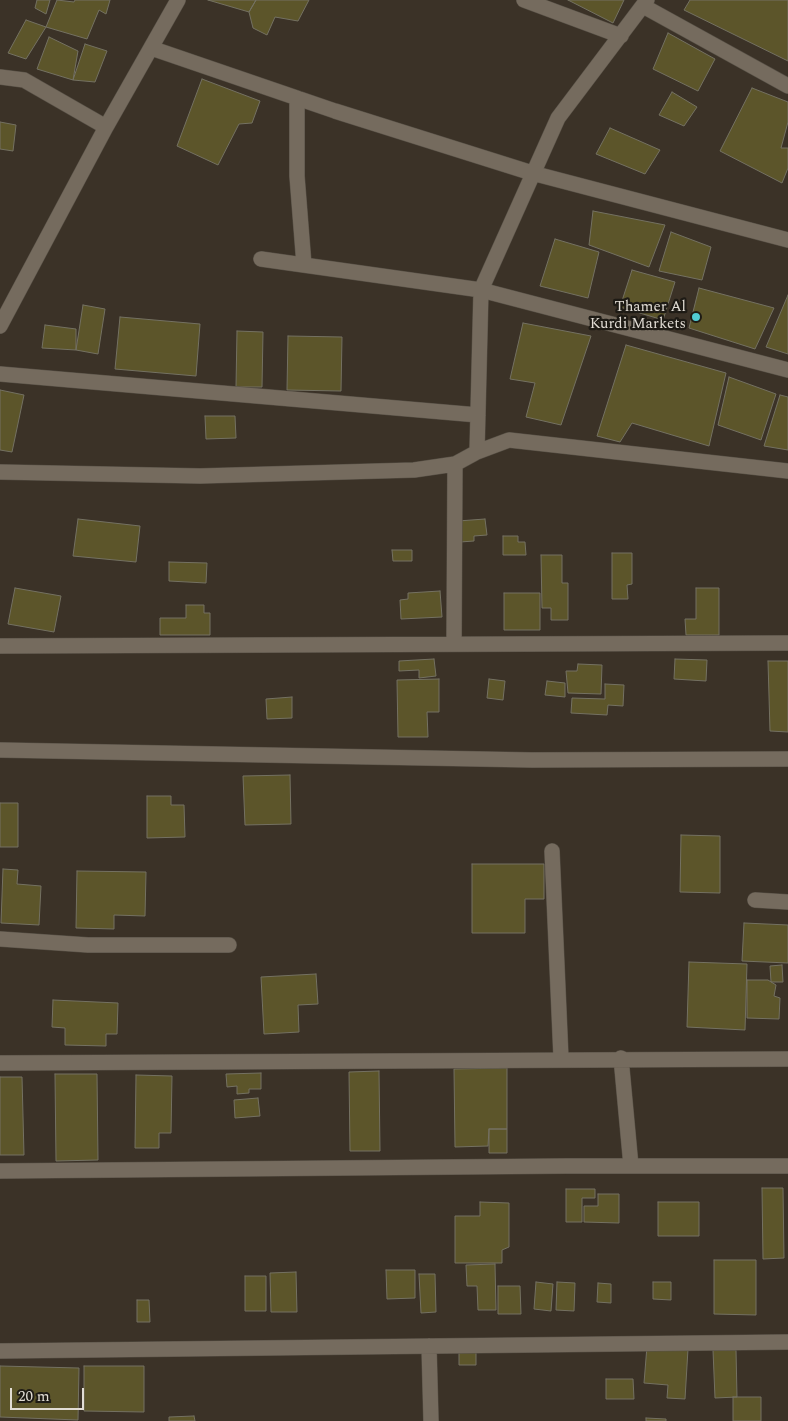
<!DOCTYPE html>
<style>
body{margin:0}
#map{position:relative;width:788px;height:1421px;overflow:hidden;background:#3b3227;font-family:Spectral,serif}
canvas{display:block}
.scale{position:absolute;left:10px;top:1388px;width:74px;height:22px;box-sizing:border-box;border:2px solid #e1dcd4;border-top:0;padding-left:6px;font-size:15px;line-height:18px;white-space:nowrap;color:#e1dcd4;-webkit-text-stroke:4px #1e1b15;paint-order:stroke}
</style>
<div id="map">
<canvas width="788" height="1421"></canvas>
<div class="scale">20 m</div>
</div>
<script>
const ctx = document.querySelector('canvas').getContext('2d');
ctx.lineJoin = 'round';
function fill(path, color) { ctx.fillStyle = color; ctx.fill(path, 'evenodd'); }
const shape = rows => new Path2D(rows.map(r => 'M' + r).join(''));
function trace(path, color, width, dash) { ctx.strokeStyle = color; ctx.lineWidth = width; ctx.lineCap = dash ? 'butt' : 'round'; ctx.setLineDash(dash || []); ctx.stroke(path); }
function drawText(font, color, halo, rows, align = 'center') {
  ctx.font = font + ' Spectral,serif'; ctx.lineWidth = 4.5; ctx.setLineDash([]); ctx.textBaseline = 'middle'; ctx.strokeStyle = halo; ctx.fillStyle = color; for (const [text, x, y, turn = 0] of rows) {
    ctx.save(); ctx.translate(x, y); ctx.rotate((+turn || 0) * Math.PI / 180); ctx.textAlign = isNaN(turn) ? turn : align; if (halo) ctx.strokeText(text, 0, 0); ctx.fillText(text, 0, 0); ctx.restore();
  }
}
const building = shape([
 [37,0,50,0,46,14,35,8,37,0],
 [57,0,74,2,75,0,110,0,106,14,99,10,87,39,46,27,57,0],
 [208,0,256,0,249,12,208,0],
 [256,0,309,0,298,21,275,17,267,35,253,28,249,12,256,0],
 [568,0,624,0,613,23,568,0],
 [690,0,788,0,788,61,684,10,690,0],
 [26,20,46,27,26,59,8,53,26,20],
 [668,33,715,59,698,91,653,69,668,33],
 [49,37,78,51,73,80,37,69,49,37],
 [85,44,107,51,95,82,73,80,85,44],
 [202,79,260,101,252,123,239,124,218,165,177,146,202,79],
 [752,88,788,102,788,122,781,148,788,148,788,168,782,183,720,151,752,88],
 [672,92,697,107,684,126,659,115,672,92],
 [0,122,16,125,13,151,0,149,0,122],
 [610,128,660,150,645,174,596,154,610,128],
 [593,211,665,225,649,267,589,245,593,211],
 [671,232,711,247,702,280,659,271,671,232],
 [555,239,599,252,588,298,540,286,555,239],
 [632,270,675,282,663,320,620,307,632,270],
 [699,288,774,308,755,349,689,328,699,288],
 [788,295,788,354,766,347,788,295],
 [83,305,105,309,98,354,76,350,83,305],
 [120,317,200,324,196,376,115,369,120,317],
 [523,323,591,336,561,425,526,417,535,383,510,379,523,323],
 [45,325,76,329,76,350,42,348,45,325],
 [237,331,263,332,262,387,236,387,237,331],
 [288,336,342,337,341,391,287,390,288,336],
 [626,345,726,373,709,446,632,423,620,442,597,436,626,345],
 [729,377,776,394,761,440,718,425,729,377],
 [0,390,24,395,12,452,0,450,0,390],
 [780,395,788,397,788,450,764,446,780,395],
 [205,416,235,416,236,438,206,439,205,416],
 [78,519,140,526,136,562,73,556,78,519],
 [485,519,487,535,474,536,474,541,460,542,458,521,485,519],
 [503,536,518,536,518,542,525,542,526,555,503,555,503,536],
 [392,550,412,550,412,561,393,561,392,550],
 [612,553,632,553,632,584,627,585,628,599,612,599,612,553],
 [541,555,562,555,562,583,568,583,568,620,551,620,551,608,542,608,541,555],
 [169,562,207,563,206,583,169,581,169,562],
 [15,588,61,596,54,632,8,624,15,588],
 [696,588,719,588,719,635,686,635,685,619,696,619,696,588],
 [440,591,442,617,401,619,400,600,408,599,408,593,440,591],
 [504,593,540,593,540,630,504,630,504,593],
 [186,605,204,605,204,613,210,613,210,635,160,635,160,618,186,618,186,605],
 [434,659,436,676,419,678,419,670,399,671,399,661,434,659],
 [675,659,707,660,706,681,674,679,675,659],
 [768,661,788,661,788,732,770,731,768,661],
 [578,664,602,665,601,694,568,693,566,671,577,671,578,664],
 [439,679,439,712,427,712,428,737,398,737,397,680,439,679],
 [489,679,505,681,503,700,487,698,489,679],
 [547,681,565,683,565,697,545,695,547,681],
 [605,684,624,685,623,706,608,705,607,715,571,713,572,698,605,699,605,684],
 [292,697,292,718,267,719,266,699,292,697],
 [290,775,291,824,245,825,243,776,290,775],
 [147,796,171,796,171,805,184,805,185,837,147,838,147,796],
 [0,803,18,803,18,847,0,847,0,803],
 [681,835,720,836,720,893,680,892,681,835],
 [472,864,544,864,544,899,525,899,525,933,472,933,472,864],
 [3,869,18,870,17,884,41,886,39,925,1,923,3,869],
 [77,871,146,872,145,916,114,915,114,929,76,928,77,871],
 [744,923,788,925,788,963,742,961,744,923],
 [689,962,747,964,745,1030,687,1027,689,962],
 [782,965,783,982,771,982,770,966,782,965],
 [316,974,318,1004,298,1005,299,1032,264,1034,261,977,316,974],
 [747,980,768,980,776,985,774,996,780,998,779,1019,747,1018,747,980],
 [53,1000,118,1003,117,1034,106,1034,106,1046,65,1045,65,1028,52,1027,53,1000],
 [507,1068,507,1129,489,1129,488,1146,455,1147,454,1069,507,1068],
 [379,1071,380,1151,350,1151,349,1072,379,1071],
 [261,1073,261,1089,249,1089,249,1093,237,1094,237,1086,227,1087,226,1074,261,1073],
 [55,1074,97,1074,98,1160,56,1161,55,1074],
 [136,1075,172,1076,171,1133,159,1133,159,1148,135,1148,136,1075],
 [0,1077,22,1077,24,1155,0,1155,0,1077],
 [258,1098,260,1116,235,1118,234,1100,258,1098],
 [489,1129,507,1129,507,1153,489,1153,489,1129],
 [762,1188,783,1188,784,1258,763,1259,762,1188],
 [566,1189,595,1189,595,1198,582,1198,582,1222,566,1222,566,1189],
 [598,1194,619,1194,619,1223,584,1222,584,1206,598,1206,598,1194],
 [480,1202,509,1203,509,1247,502,1250,502,1263,455,1263,455,1216,480,1216,480,1202],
 [658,1202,699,1202,699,1236,658,1236,658,1202],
 [714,1260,756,1260,756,1315,714,1314,714,1260],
 [495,1264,496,1310,478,1310,477,1286,467,1286,466,1265,495,1264],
 [386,1270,415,1270,415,1298,387,1299,386,1270],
 [296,1272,297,1312,271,1312,270,1273,296,1272],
 [419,1274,435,1274,436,1312,421,1313,419,1274],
 [245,1276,266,1276,266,1311,245,1311,245,1276],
 [536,1282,553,1284,551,1311,534,1309,536,1282],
 [557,1282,575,1283,574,1311,556,1310,557,1282],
 [653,1282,671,1282,671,1300,653,1299,653,1282],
 [598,1283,611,1284,611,1303,597,1302,598,1283],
 [498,1286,520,1286,521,1314,498,1314,498,1286],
 [137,1300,149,1300,150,1322,137,1322,137,1300],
 [647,1346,688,1349,685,1399,667,1398,668,1385,644,1383,647,1346],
 [459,1348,476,1349,476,1365,459,1365,459,1348],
 [713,1350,736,1350,737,1397,715,1398,713,1350],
 [0,1366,79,1368,78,1420,0,1417,0,1366],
 [84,1366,144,1366,144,1412,84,1411,84,1366],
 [606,1379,633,1379,634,1399,606,1399,606,1379],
 [733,1397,761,1397,761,1421,733,1421,733,1397],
 [194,1416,195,1421,169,1421,169,1417,194,1416],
 [646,1418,666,1419,666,1421,646,1421,646,1418]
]);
const street = shape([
 [524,0,621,36],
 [643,6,788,86],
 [151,48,335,111,532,173,788,240],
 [0,77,24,80,106,127],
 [297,98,297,176,304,265],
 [261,259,481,290,788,370],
 [0,326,106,127,178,0],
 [0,374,478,415],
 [477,452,481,290,558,118,647,0],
 [0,472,200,476,414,470,455,464,477,452,509,440,788,471],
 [454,644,455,464],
 [0,646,788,643],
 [0,750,532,760,788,759],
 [552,851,561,1058],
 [755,900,788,902],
 [0,939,88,945,229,945],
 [621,1058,631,1166],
 [0,1063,788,1059],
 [0,1171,566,1166,788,1166],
 [429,1346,431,1421],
 [0,1351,788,1342]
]);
const markers = [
 [696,317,5,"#51ccd3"]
];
const poiNames = [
 ["Thamer Al",686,308],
 ["Kurdi Markets",686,325]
];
fill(building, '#5c552a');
trace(building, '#747162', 1);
trace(street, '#575046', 16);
trace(street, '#756b5e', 15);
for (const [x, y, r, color] of markers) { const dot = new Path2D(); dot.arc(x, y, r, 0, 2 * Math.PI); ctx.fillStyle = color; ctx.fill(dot); trace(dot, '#1e1b15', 2); }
drawText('15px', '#e1dcd4', '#1e1b15', poiNames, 'right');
</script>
